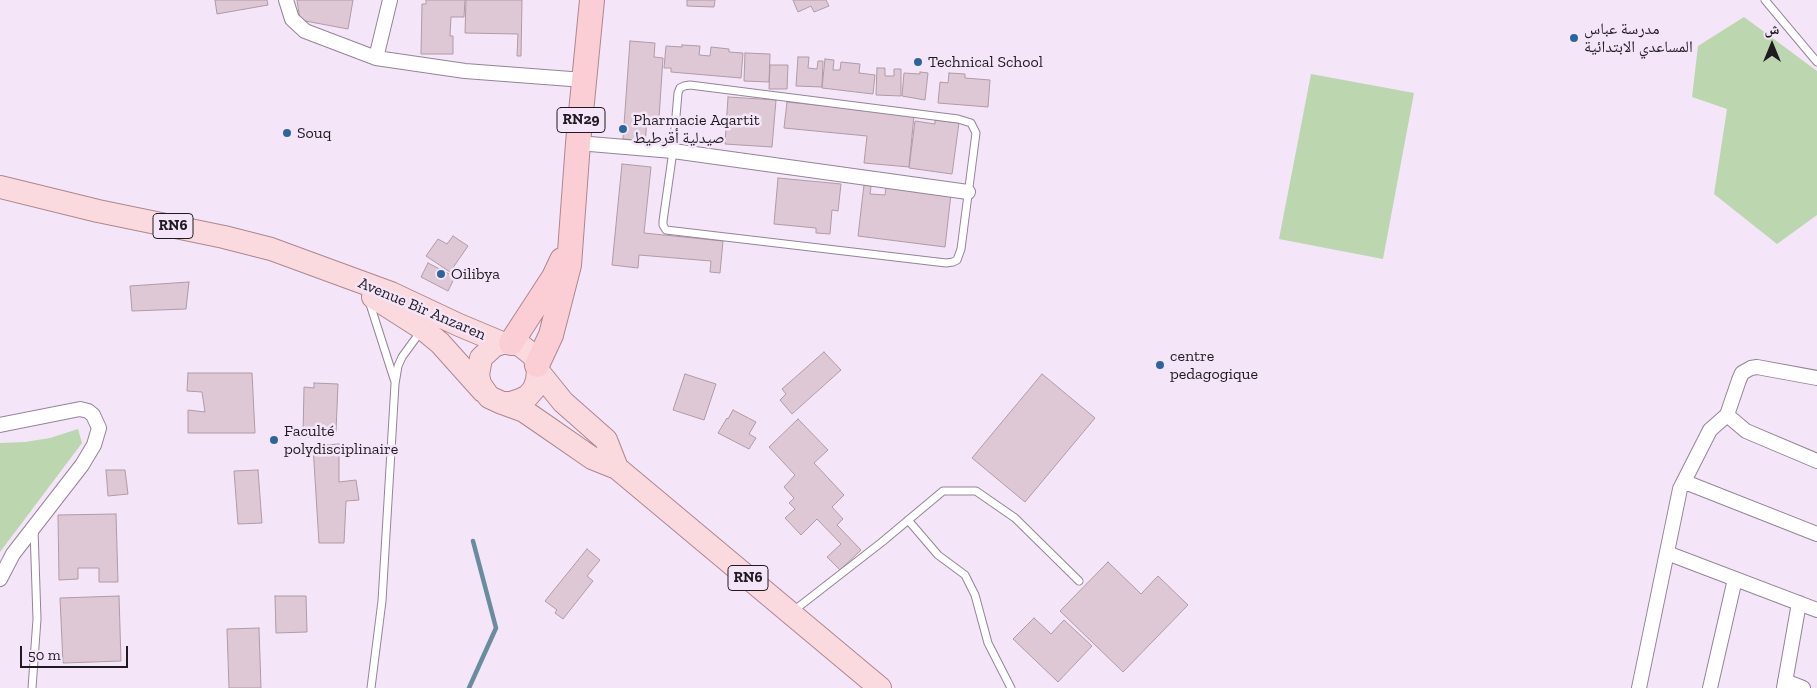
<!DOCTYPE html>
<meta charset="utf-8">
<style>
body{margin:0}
#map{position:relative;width:1817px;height:688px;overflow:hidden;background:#f4e5f8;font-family:"Zilla Slab","Noto Naskh Arabic",serif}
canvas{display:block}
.north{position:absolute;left:1747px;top:20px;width:50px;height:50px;-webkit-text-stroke:4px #f4e5f8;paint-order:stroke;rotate:0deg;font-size:14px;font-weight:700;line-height:20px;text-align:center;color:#201a21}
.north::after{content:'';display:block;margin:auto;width:18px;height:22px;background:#201a21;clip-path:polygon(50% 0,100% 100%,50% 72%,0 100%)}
.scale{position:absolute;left:20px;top:646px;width:108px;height:22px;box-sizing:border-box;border:2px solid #201a21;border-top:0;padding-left:6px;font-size:15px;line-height:18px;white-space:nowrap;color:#201a21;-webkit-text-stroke:4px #f4e5f8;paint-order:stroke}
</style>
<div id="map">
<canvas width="1817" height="688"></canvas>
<div class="north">ش</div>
<div class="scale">50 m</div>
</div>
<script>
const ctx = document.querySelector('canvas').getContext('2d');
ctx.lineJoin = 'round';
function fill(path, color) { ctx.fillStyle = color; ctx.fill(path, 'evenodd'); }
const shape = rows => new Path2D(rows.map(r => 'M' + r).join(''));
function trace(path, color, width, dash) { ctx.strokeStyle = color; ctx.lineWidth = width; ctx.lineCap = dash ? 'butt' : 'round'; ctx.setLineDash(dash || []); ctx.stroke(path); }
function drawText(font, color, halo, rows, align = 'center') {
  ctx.font = font + ' "Zilla Slab","Noto Naskh Arabic",serif'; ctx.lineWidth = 5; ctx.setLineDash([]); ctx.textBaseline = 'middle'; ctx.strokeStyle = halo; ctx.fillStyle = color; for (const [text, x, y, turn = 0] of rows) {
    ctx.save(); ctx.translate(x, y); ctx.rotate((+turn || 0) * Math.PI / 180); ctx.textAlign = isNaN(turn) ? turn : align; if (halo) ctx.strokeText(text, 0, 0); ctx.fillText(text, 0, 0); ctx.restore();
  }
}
const green = shape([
 [1744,17,1817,71,1817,215,1777,244,1714,194,1727,109,1692,97,1698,46],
 [1311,74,1414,93,1383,259,1279,239],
 [78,429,82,443,0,552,0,443,25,442,50,438]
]);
const stream = shape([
 [469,688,496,628,473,541]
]);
const building = shape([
 [215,0,267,0,268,5,217,14,215,0],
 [297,0,353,0,348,29,300,20,297,0],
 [426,0,465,0,464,17,451,17,450,36,453,36,453,54,421,54,422,4,426,4,426,0],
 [466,0,522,0,521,56,517,56,518,34,465,33,466,0],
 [687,0,715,0,714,7,687,6,687,0],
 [793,0,826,0,829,6,814,12,811,6,798,12,793,0],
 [630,41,655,43,654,57,663,58,659,118,647,117,645,146,634,145,635,140,623,139,630,41],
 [682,45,700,46,699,55,710,56,711,47,729,49,729,52,743,53,741,78,671,72,671,68,664,68,666,46,682,47,682,45],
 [745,53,770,54,769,82,744,81,745,53],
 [798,57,809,57,808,68,817,69,818,61,823,61,822,87,796,86,798,57],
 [825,59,834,60,833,70,840,70,841,62,860,64,859,73,875,75,873,94,822,88,825,59],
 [770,65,788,65,787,89,769,89,770,65],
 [877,68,885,68,885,76,894,76,894,69,901,69,901,96,876,95,877,68],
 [920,72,928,73,925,100,902,96,904,73,920,74,920,72],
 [949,73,965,74,965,78,990,80,988,107,938,103,940,82,948,83,949,73],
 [728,97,776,100,772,147,725,144,728,97],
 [787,102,914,115,909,167,864,163,867,136,784,128,787,102],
 [935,120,959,123,952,174,909,168,915,121,935,124,935,120],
 [622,164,651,167,644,233,723,241,720,273,710,272,711,261,639,255,638,268,612,265,622,164],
 [778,178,841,184,838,211,832,210,830,234,816,233,816,228,774,224,778,178],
 [864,185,871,186,870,194,885,195,886,187,951,194,945,247,858,236,864,185],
 [453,236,468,246,450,272,426,256,438,239,447,244,453,236],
 [428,263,455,277,448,291,421,277,428,263],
 [189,282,186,309,132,311,130,286,189,282],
 [824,352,841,370,792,414,780,400,786,394,782,389,824,352],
 [188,373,252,373,255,433,188,433,188,410,205,412,202,392,187,391,188,373],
 [685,374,716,384,704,420,673,410,685,374],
 [1042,374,1095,418,1025,502,972,458,1042,374],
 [314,383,338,384,336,432,321,431,320,437,303,437,304,387,314,388,314,383],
 [733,410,756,422,749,434,756,438,749,449,718,433,727,418,728,419,733,410],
 [798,419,828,450,814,463,844,495,832,507,843,519,837,525,861,550,840,570,827,557,841,544,817,519,801,535,785,518,795,509,789,503,794,498,784,487,795,475,769,447,798,419],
 [339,444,339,482,356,480,359,500,346,501,344,543,319,543,313,446,339,444],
 [106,470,125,470,128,494,108,496,106,470],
 [258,470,262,523,238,524,234,471,258,470],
 [116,514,118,582,99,582,99,568,78,568,78,579,59,580,58,515,116,514],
 [587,549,600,560,587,576,593,581,563,619,555,613,557,610,545,601,587,549],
 [1108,562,1141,594,1158,576,1188,605,1123,672,1060,611,1108,562],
 [119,596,121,661,63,663,60,598,119,596],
 [275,596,306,596,307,632,276,633,275,596],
 [1034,618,1051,634,1064,620,1092,646,1058,682,1013,639,1034,618],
 [259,628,261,688,229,688,227,629,259,628]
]);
const service = shape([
 [1765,0,1817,62],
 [690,85,958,119,971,123,976,133,961,249,957,260,953,262,946,263,666,230,663,225,663,221,673,151,678,93,680,88,684,86,690,85],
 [369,301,395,382],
 [908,520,938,555,965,575,975,595,988,643,1011,688],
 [792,612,882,542,943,491,976,491,1015,518,1079,581],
 [32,688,37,619,34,529],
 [371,688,382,601,395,384,398,366,402,357,421,331]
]);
const minor = shape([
 [286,0,292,19,305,31,376,58,465,71,584,80],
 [376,58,390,0],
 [578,143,673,151,968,192],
 [1817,378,1757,367,1751,368,1742,373,1739,380,1727,415,1746,431,1817,461],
 [0,425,80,409,88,411,93,415,99,428,94,445,82,465,13,554,0,579],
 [1684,484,1690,484,1817,534],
 [1667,553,1817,610],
 [1785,681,1803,688],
 [1639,688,1680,489,1710,430,1727,415],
 [1710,688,1735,579],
 [1784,688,1799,603]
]);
const primary = shape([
 [0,187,98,211,224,237,271,249,391,293,459,325,502,343,511,343,520,345,534,356,538,371,537,380,534,389,528,396,520,400,511,403,502,403,489,397,480,384,478,375,481,358,494,346,502,343],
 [373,297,423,329,440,343,483,391],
 [538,371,563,402,606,440,617,468],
 [502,403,524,411,540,422,592,458,617,468,880,688]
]);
const trunk = shape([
 [511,343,554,277,562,260],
 [537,365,551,335,569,265,578,143,592,0]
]);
const markers = [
 [1574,38,5,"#2a669d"],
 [918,62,5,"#2a669d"],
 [623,129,5,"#2a669d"],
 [287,133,5,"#2a669d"],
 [441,274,5,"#2a669d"],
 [1160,365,5,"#2a669d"],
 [274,440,5,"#2a669d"]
];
const shields = [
 [581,120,48],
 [173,226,40],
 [748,578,40]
];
const shieldNames = [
 ["RN29",581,120],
 ["RN6",173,226],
 ["RN6",748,578]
];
const poiNames = [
 ["مدرسة عباس",1584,29],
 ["المساعدي الابتدائية",1584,47],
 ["Technical School",928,62],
 ["Pharmacie Aqartit",633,120],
 ["صيدلية أقرطيط",633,138],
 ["Souq",297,133],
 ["Oilibya",451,274],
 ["centre",1170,356],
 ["pedagogique",1170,374],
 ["Faculté",284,431],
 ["polydisciplinaire",284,449]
];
const streetNames = [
 ["Avenue Bir Anzaren",422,309,23]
];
fill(green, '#bcd6b0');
trace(stream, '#6a8d9e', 4.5);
fill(building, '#dfc8d5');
trace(building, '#af9aa6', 1);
trace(service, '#938596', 9);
trace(minor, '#938596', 16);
trace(primary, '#ad878e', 24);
trace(trunk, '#ad878e', 26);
trace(service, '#fff', 7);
trace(minor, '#fff', 14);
trace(primary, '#fbdadf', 22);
trace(trunk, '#faced4', 24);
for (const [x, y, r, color] of markers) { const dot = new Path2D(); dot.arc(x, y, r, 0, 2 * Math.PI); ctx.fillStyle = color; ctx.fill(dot); trace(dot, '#f4e5f8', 2); }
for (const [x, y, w] of shields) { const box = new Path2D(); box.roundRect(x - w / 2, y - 12.5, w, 25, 4); ctx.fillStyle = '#f4e5f8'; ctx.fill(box); trace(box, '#201a21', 1); }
drawText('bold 15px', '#201a21', null, shieldNames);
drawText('16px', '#201a21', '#f4e5f8', poiNames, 'left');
drawText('16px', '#201a21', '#f4e5f8', streetNames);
</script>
